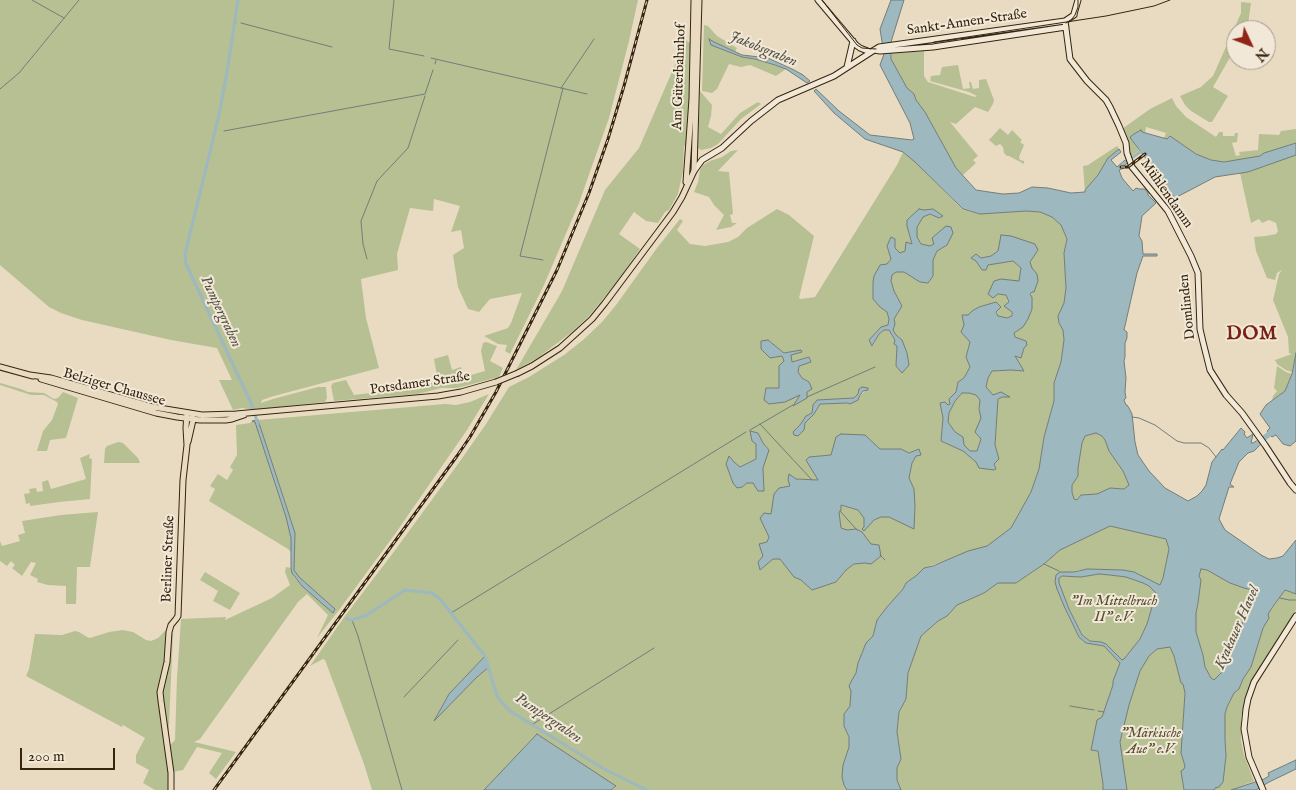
<!DOCTYPE html>
<meta charset="utf-8">
<style>
body{margin:0}
#map{position:relative;width:1296px;height:790px;overflow:hidden;background:#e9dbc2;font-family:"IM FELL English",serif}
canvas{display:block}
.north{position:absolute;left:1226px;top:20px;width:50px;height:50px;box-sizing:border-box;background:#f1e8d7;border:1px solid #a69a87;border-radius:50%;rotate:133deg;font-size:14px;font-weight:700;line-height:20px;text-align:center;color:#36250e}
.north::after{content:'';display:block;margin:auto;width:18px;height:22px;background:#8f2418;clip-path:polygon(50% 0,100% 100%,50% 72%,0 100%)}
.scale{position:absolute;left:20px;top:748px;width:95px;height:22px;box-sizing:border-box;border:2px solid #36250e;border-top:0;padding-left:6px;font-size:15px;line-height:18px;white-space:nowrap;color:#36250e;-webkit-text-stroke:4px #f1e8d7;paint-order:stroke}
</style>
<div id="map">
<canvas width="1296" height="790"></canvas>
<div class="north">N</div>
<div class="scale">200 m</div>
</div>
<script>
const ctx = document.querySelector('canvas').getContext('2d');
ctx.lineJoin = 'round';
function fill(path, color) { ctx.fillStyle = color; ctx.fill(path, 'evenodd'); }
const shape = rows => new Path2D(rows.map(r => 'M' + r).join(''));
function trace(path, color, width, dash) { ctx.strokeStyle = color; ctx.lineWidth = width; ctx.lineCap = dash ? 'butt' : 'round'; ctx.setLineDash(dash || []); ctx.stroke(path); }
function drawText(font, color, halo, rows, align = 'center') {
  ctx.font = font + ' "IM FELL English",serif'; ctx.lineWidth = 4; ctx.setLineDash([]); ctx.textBaseline = 'middle'; ctx.strokeStyle = halo; ctx.fillStyle = color; for (const [text, x, y, turn = 0] of rows) {
    ctx.save(); ctx.translate(x, y); ctx.rotate((+turn || 0) * Math.PI / 180); ctx.textAlign = isNaN(turn) ? turn : align; if (halo) ctx.strokeText(text, 0, 0); ctx.fillText(text, 0, 0); ctx.restore();
  }
}
const green = shape([
 [0,0,638,0,629,41,609,118,579,203,544,285,510,354,505,351,507,345,498,344,484,336,508,328,511,323,522,293,490,299,479,312,468,309,458,287,453,255,464,248,461,230,451,232,460,206,434,199,433,211,410,208,397,254,398,270,361,279,366,318,379,368,274,396,262,400,261,403,273,399,318,387,326,387,327,398,325,402,260,409,248,409,242,408,233,410,219,380,232,380,217,348,171,340,82,320,61,313,49,307,0,265],
 [1241,2,1251,3,1248,24,1245,30,1236,30,1236,47,1213,87,1228,96,1212,122,1209,122,1191,111,1185,105,1180,96,1201,87,1213,76,1241,13],
 [704,25,708,26,717,36,737,48,735,52,709,40,712,45,742,57,755,59,786,69,776,76,750,65,741,67,729,64,717,89,712,93,702,91],
 [686,40,691,44,689,101,686,145,684,146,683,171,678,194,669,210,665,212,658,223,646,221,634,212,619,234,640,249,618,281,589,316,572,332,539,357,516,370,562,291,605,190,639,148,681,51,677,49,680,44,683,41],
 [924,51,924,76,928,82,975,97,977,96,969,92,930,81,931,76,940,75,942,67,958,65,963,89,970,88,969,82,971,82,973,89,979,88,979,80,986,79,994,100,993,104,988,112,975,107,956,124,950,122,978,156,973,160,976,163,963,175,956,168,925,112,916,100,915,96,907,88,891,59,892,53],
 [700,91,712,105,711,116,708,127,721,134,740,113,758,102,761,104,741,119,718,144,711,148,701,150,698,148],
 [1172,98,1176,106,1186,117,1216,137,1219,132,1223,132,1223,136,1234,136,1235,133,1238,133,1237,142,1232,143,1236,156,1240,155,1239,152,1258,150,1259,134,1279,135,1281,131,1296,129,1296,143,1264,153,1261,156,1224,162,1211,160,1200,157,1170,136,1167,139,1164,138,1166,133,1146,127,1145,133,1138,132,1134,134,1131,139,1139,151,1131,156,1129,143,1122,129,1150,109],
 [1000,128,1008,135,1012,130,1022,140,1020,142,1024,145,1019,157,1020,160,1024,161,1024,164,1009,156,1007,156,1004,153,1003,147,1000,144,996,146,989,140],
 [1117,146,1119,149,1108,158,1098,175,1085,190,1085,192,1083,166,1088,165],
 [738,150,718,171,729,172,733,214,730,215,732,223,737,223,731,227,716,230,724,215,714,205,709,197,694,192,698,182,700,170,703,165,710,161,722,157,731,151],
 [903,152,915,162,963,210,980,214,1026,211,1040,212,1052,217,1061,225,1067,239,1064,253,1066,288,1064,303,1058,316,1059,323,1063,330,1064,340,1061,362,1054,383,1054,401,1044,437,1039,469,1031,492,1011,528,987,546,924,568,917,575,906,583,903,589,887,607,877,620,873,636,866,643,858,663,856,673,852,680,850,706,844,714,844,726,849,737,849,747,843,765,844,785,847,790,611,790,616,787,537,734,484,790,372,790,364,764,325,660,323,659,310,666,345,616,393,553,458,464,486,424,509,387,529,377,564,355,583,340,602,322,616,305,657,248,680,219,683,221,677,230,690,244,705,246,728,242,738,237,747,228,777,209,789,215,814,236,799,298,801,299,815,297,897,165],
 [933,209,942,216,939,218,930,214,923,217,917,227,917,237,921,244,930,246,934,244,933,238,937,234,947,245,937,251,933,260,933,276,928,283,920,282,904,272,896,272,892,275,891,281,894,291,902,306,894,319,895,324,893,330,896,335,902,340,901,372,896,366,897,345,895,344,895,340,889,330,884,330,879,334,873,346,869,340,881,327,888,325,889,319,887,312,880,307,887,264,891,259,887,246,895,239,895,248,900,253,905,251,912,245,907,226,907,219,924,210],
 [1011,236,1038,250,1030,262,1032,268,1032,292,1019,329,1014,333,1015,337,1024,348,1021,358,1015,355,1023,371,1011,370,992,371,988,378,986,387,993,395,1009,397,1002,397,998,399,995,445,999,459,994,464,996,468,976,462,963,451,941,441,943,418,940,403,945,402,948,405,950,404,949,399,956,392,958,382,964,378,970,367,966,356,970,342,968,315,972,311,979,307,996,302,998,317,1007,318,1012,316,1006,295,998,294,1019,281,1021,268,1013,261,988,265,976,261,971,258,981,258,991,256,998,251],
 [768,340,784,353,802,352,791,355,791,362,809,357,811,361,799,366,798,372,802,378,809,382,811,389,807,392,794,405,801,395,797,396,766,389,779,388,779,366,784,361,782,356],
 [868,388,859,397,858,400,849,403,820,404,814,414,793,432,800,425,806,417,812,413,813,405,817,400,854,398],
 [750,431,758,433,763,443,769,450,763,468,764,491,754,483,747,483,742,487,729,456,734,462,740,467,756,459,756,443],
 [865,435,880,449,901,449,909,453,919,449,912,463,909,478,914,489,898,520,889,517,881,517,875,520,864,527,864,518,858,510,840,505,839,512,841,528,847,530,856,529,862,532,871,544,865,563,854,564,846,570,836,582,812,590,801,580,794,576,780,559,773,559,760,570,758,562,764,556,767,542,790,487,796,479,818,480,809,457,831,455],
 [484,657,488,667,477,677,435,719,449,694],
 [1294,155,1296,155,1296,353,1292,372,1286,370,1277,364,1275,360,1292,354,1289,353,1288,337,1273,300,1279,274,1282,270,1277,273,1275,280,1267,278,1256,251,1254,237,1266,236,1276,234,1278,231,1276,223,1269,220,1262,223,1259,219,1251,223,1240,173,1248,172],
 [486,342,497,346,490,361,503,368,499,377,457,388,441,388,418,394,334,401,331,386,333,383,346,380,354,395,417,387,438,381,434,359,448,355,452,370,461,367,464,377,485,371,481,351,483,343],
 [1277,366,1286,372,1292,374,1285,391,1272,400,1273,396,1277,391,1274,388],
 [0,383,21,389,28,392,44,393,54,399,58,398,63,392,78,398,66,438,50,440,47,451,37,451,43,431,52,420,58,404,57,402,44,395,31,395,0,385],
 [962,393,969,393,976,395,980,400,979,409,982,418,975,432,981,439,977,452,970,451,964,445,963,437,955,432,948,422,949,413,955,401],
 [489,394,467,430,395,534,339,610,317,638,328,615,307,594,298,602,200,739,194,742,236,752,216,779,209,773,222,753,197,747,183,770,173,772,172,790,155,790,143,783,149,770,136,763,136,755,145,738,123,725,122,727,26,676,29,669,35,634,62,635,75,631,79,632,87,637,90,638,109,632,123,630,133,632,146,640,151,641,158,638,165,631,169,629,171,631,173,634,168,747,175,740,177,678,181,619,226,617,225,620,272,598,290,585,285,572,286,567,291,568,294,577,302,586,335,610,299,577,294,570,295,533,258,420,445,404,456,405,470,402],
 [252,421,255,422,286,517,291,538,292,553,288,549,209,501,215,489,210,486,218,474,227,480,233,470,230,467,237,455,236,425,250,423],
 [1096,433,1102,436,1105,440,1109,451,1123,471,1129,485,1124,489,1110,488,1097,494,1081,495,1077,500,1074,499,1072,492,1072,485,1078,476,1078,468,1082,443,1085,436],
 [118,442,123,443,138,458,140,463,104,463,105,449,107,446],
 [90,454,89,458,92,459,90,499,59,502,30,506,30,503,26,504,24,494,30,493,29,489,36,488,37,492,43,491,42,482,48,480,51,489,86,479,80,458],
 [98,512,90,567,77,567,76,604,66,604,66,586,48,585,37,582,38,579,30,575,36,563,31,562,22,576,12,568,15,565,11,561,7,566,0,561,0,541,2,546,20,541,18,535,25,533,22,521,61,515],
 [1110,526,1166,539,1169,549,1163,578,1160,585,1134,572,1123,570,1102,569,1079,570,1074,572,1060,572,1057,589,1064,606,1079,637,1093,644,1104,646,1120,663,1113,681,1113,685,1091,750,1098,751,1103,784,1103,790,901,790,897,780,897,768,901,759,897,732,899,712,906,699,908,673,921,636,938,621,947,616,957,605,984,593,998,583,1016,583,1044,564,1060,550],
 [1201,569,1207,570,1230,583,1244,588,1257,590,1229,655,1225,669,1214,680,1211,678,1205,667,1203,655,1196,632,1196,613,1198,603,1201,580,1199,576],
 [205,572,240,593,230,610,213,601,218,591,200,580],
 [1099,574,1110,575,1126,577,1143,583,1149,586,1156,592,1147,624,1140,639,1124,660,1122,660,1106,644,1101,642,1090,641,1082,635,1069,609,1059,584,1059,578,1062,576,1081,577],
 [1285,590,1296,594,1296,610,1255,675,1248,691,1244,704,1241,718,1241,740,1244,755,1254,781,1231,790,1214,790,1215,788,1223,782,1226,756,1225,739,1225,714,1227,707,1234,693,1239,689,1243,679,1251,667,1263,628,1268,618,1268,614],
 [1166,647,1170,647,1174,656,1181,683,1183,684,1185,693,1182,754,1185,766,1182,782,1184,790,1127,790,1120,742,1129,705,1140,671,1149,656,1157,649]
]);
const water = shape([
 [891,0,904,0,891,42,891,59,907,88,914,94,916,100,925,112,956,168,976,190,989,192,1003,194,1019,193,1032,187,1048,188,1071,193,1085,192,1085,190,1098,175,1108,158,1119,149,1121,152,1111,160,1117,167,1125,160,1127,163,1124,166,1124,168,1119,170,1122,178,1133,191,1136,188,1139,189,1145,189,1148,193,1148,195,1156,203,1142,216,1139,236,1142,241,1143,254,1157,254,1157,256,1143,256,1137,273,1124,330,1127,332,1127,338,1125,343,1125,357,1124,361,1126,378,1125,392,1126,398,1124,400,1126,405,1127,405,1129,408,1132,414,1135,442,1138,455,1149,471,1165,488,1188,501,1197,496,1202,491,1206,485,1212,462,1222,449,1223,450,1241,428,1245,432,1244,434,1247,438,1253,434,1251,443,1253,443,1258,440,1261,444,1254,451,1248,453,1239,462,1230,484,1234,487,1229,487,1219,519,1225,530,1261,555,1269,559,1277,558,1283,556,1296,540,1296,594,1285,590,1274,605,1268,614,1269,618,1263,628,1251,667,1243,679,1239,689,1234,693,1227,707,1225,714,1225,739,1226,756,1223,782,1219,787,1215,788,1214,790,1184,790,1181,771,1184,769,1185,766,1181,753,1185,693,1183,684,1181,683,1174,656,1170,647,1157,649,1149,656,1140,671,1129,705,1120,742,1127,790,1103,790,1103,784,1098,751,1091,750,1097,720,1102,717,1113,685,1113,681,1120,663,1104,646,1086,643,1079,637,1064,606,1057,589,1055,582,1056,575,1060,572,1074,572,1087,569,1123,570,1134,572,1160,585,1163,578,1169,549,1166,539,1110,526,1060,550,1044,564,1016,583,998,583,984,593,957,605,947,616,938,621,921,636,908,673,906,699,899,712,897,732,901,759,897,768,897,780,901,790,847,790,844,785,842,777,843,765,849,747,849,737,844,726,844,714,850,706,851,691,849,686,852,680,856,673,858,663,866,643,873,636,877,620,887,607,903,589,906,583,917,575,924,568,933,566,968,551,987,546,1011,528,1031,492,1039,469,1044,437,1054,401,1054,383,1061,362,1064,340,1063,330,1059,323,1058,316,1064,303,1066,288,1064,253,1067,239,1061,225,1052,217,1040,212,1026,211,980,214,963,209,915,162,903,152,865,139,834,113,814,91,816,89,839,111,870,135,912,140,914,139,910,123,880,65,884,54,880,29,891,0],
 [1096,433,1102,436,1105,440,1109,451,1123,471,1129,485,1124,489,1110,488,1097,494,1081,495,1077,500,1074,499,1072,492,1072,485,1078,476,1078,468,1082,443,1085,436,1096,433],
 [1201,569,1207,570,1230,583,1244,588,1256,591,1229,655,1225,669,1214,680,1211,678,1205,667,1203,655,1196,632,1196,613,1198,603,1201,580,1199,576,1201,569],
 [1099,574,1110,575,1126,577,1143,583,1149,586,1156,593,1147,624,1140,639,1124,659,1122,660,1106,644,1101,642,1090,641,1082,635,1069,609,1059,583,1059,578,1062,576,1081,577,1099,574],
 [709,39,714,42,742,55,768,58,794,70,803,75,810,81,807,83,786,69,775,65,755,59,742,57,711,45,709,39],
 [1141,130,1142,132,1167,139,1170,136,1196,154,1211,160,1224,162,1260,156,1264,153,1296,143,1296,155,1248,172,1215,177,1175,198,1162,182,1161,183,1158,179,1160,177,1131,139,1130,137,1134,134,1141,130],
 [919,209,924,210,933,209,943,216,939,218,930,214,923,217,917,227,917,237,921,244,930,246,934,244,932,238,946,226,951,227,953,233,947,245,937,251,933,260,933,276,928,283,920,282,904,272,896,272,892,275,891,281,894,291,902,306,894,319,895,324,893,330,896,335,902,340,907,353,909,365,902,373,896,366,897,346,894,344,895,340,889,330,884,330,879,334,872,346,869,340,881,327,888,325,889,319,887,312,880,307,873,299,873,282,874,276,880,265,887,264,891,259,887,246,891,237,895,239,895,248,900,253,905,251,906,242,912,244,907,226,907,220,919,209],
 [1001,235,1011,236,1035,244,1038,250,1030,262,1032,268,1037,274,1038,281,1034,292,1032,292,1030,294,1032,297,1032,309,1028,319,1023,327,1014,333,1015,337,1026,341,1027,345,1024,348,1021,358,1015,356,1024,371,1011,370,992,371,988,378,986,387,993,395,1001,392,1010,397,1002,397,998,399,995,445,999,459,994,464,996,469,994,470,979,468,976,462,963,451,941,441,943,418,940,403,945,402,948,405,950,404,949,399,956,392,958,382,964,378,970,367,966,357,970,342,961,332,964,325,962,315,968,315,972,311,979,307,996,302,1001,307,996,312,998,316,1007,318,1012,316,1012,312,1004,306,1009,302,1006,295,998,294,993,298,988,294,994,281,1001,279,1019,281,1021,268,1013,261,988,265,986,270,982,270,976,261,971,258,976,254,981,258,991,256,998,251,1001,235],
 [962,393,969,393,976,395,980,400,979,409,981,418,975,432,981,439,977,451,970,451,964,445,963,437,955,432,948,422,949,413,955,401,962,393],
 [768,340,784,353,801,350,802,352,791,355,792,362,809,357,811,362,799,366,798,372,802,378,809,382,812,389,807,392,807,398,793,406,800,395,785,402,769,404,764,400,766,388,779,388,779,366,784,361,782,356,770,358,761,349,761,341,768,340],
 [1296,353,1296,441,1290,446,1283,444,1276,435,1272,437,1267,431,1270,428,1260,414,1266,405,1285,391,1292,374,1296,353],
 [862,387,868,388,868,390,863,391,859,397,858,400,850,404,848,403,820,404,814,414,805,423,804,430,798,436,794,435,793,432,800,425,806,416,812,413,813,405,817,400,854,398,858,394,859,389,862,387],
 [258,420,295,533,294,570,299,577,335,609,333,613,302,586,292,573,291,568,291,538,286,517,255,422,252,421,258,420],
 [750,431,758,433,763,443,769,450,763,468,764,491,758,491,753,483,747,483,742,487,737,488,733,483,726,464,729,456,734,462,740,467,756,459,756,444,752,441,750,431],
 [841,434,865,435,880,449,901,449,909,453,919,449,921,455,916,456,912,463,909,478,914,489,915,506,914,529,889,517,881,517,874,520,864,531,862,529,864,527,864,518,858,510,841,505,841,511,839,512,841,528,847,530,856,529,862,532,871,544,879,545,881,556,871,564,865,563,854,564,846,570,836,582,812,590,801,580,794,577,780,559,773,559,760,570,758,562,763,556,759,544,767,542,769,537,760,518,764,513,771,514,774,494,779,488,790,486,788,480,789,474,796,479,818,480,806,460,809,457,831,455,836,437,841,434],
 [485,656,489,667,477,677,434,721,449,694,485,656],
 [537,734,616,786,611,790,484,790,537,734],
 [1296,760,1296,769,1269,782,1256,790,1231,790,1264,779,1269,776,1268,773,1296,760]
]);
const stream = shape([
 [32,0,64,18],
 [394,0,389,49,424,56],
 [234,22,236,22],
 [241,23,332,47],
 [431,58,587,94],
 [435,64,436,60],
 [561,88,594,39],
 [0,89,19,73,79,0],
 [224,131,425,94,433,70],
 [367,259,363,244,361,221,377,181,408,148,425,96],
 [543,260,520,256,563,88],
 [807,397,875,367],
 [1132,417,1139,418,1155,425,1177,441,1184,443,1201,443,1209,448,1216,457],
 [760,424,812,480],
 [750,430,793,405],
 [840,511,857,530],
 [880,555,885,560],
 [1044,564,1059,571],
 [1280,598,1289,600,1296,600],
 [451,613,746,432],
 [352,620,358,636,402,790],
 [404,697,458,640],
 [1070,706,1094,710],
 [1098,711,1104,712],
 [533,724,654,648]
]);
const canal = shape([
 [238,0,227,72,219,115,185,254,186,264,251,403,258,424],
 [1123,164,1143,150],
 [347,619,352,620,365,616,405,590,432,593,441,600,451,613,485,656,496,693,499,699,510,711,604,769,647,790]
]);
const river = shape([
 [1259,442,1276,429]
]);
const secondary = shape([
 [818,0,856,45,860,48,870,52],
 [1074,14,1078,0],
 [1065,21,1070,59,1087,81,1106,100,1110,107,1119,126,1126,143,1127,153,1132,167,1168,211,1191,256,1198,273,1200,329,1203,342,1210,370,1226,395,1242,413,1265,445,1290,483,1296,490],
 [874,50,880,51,933,47,1066,27],
 [847,67,853,41],
 [694,171,702,160,722,148,751,121,778,100,834,76,879,47,1065,21,1074,15],
 [1263,790,1249,757,1244,729,1246,709,1248,699,1254,682,1296,616]
]);
const primary = shape([
 [686,182,692,99,694,0],
 [0,367,33,376],
 [518,373,532,366,560,348,592,319,605,303,673,212,682,197,694,171,699,0],
 [30,375,51,378,153,407,202,415,236,414,438,396,461,392,496,382],
 [41,379,156,413,177,417,200,420,226,420,232,419,244,415],
 [188,442,193,420,192,417],
 [171,790,171,773,161,701,160,692,167,662,169,632,171,625,176,619,178,616,183,480,187,445,186,428,187,413]
]);
const tram = shape([
 [822,0,857,45,862,48,876,49],
 [1066,23,1072,19,1075,15,1078,7,1078,0],
 [934,42,1106,16,1154,6,1170,0]
]);
const rail = shape([
 [1121,167,1128,167,1145,154],
 [214,790,457,456,470,437,496,392,557,270,589,193,608,139,624,86,647,0]
]);
const primaryBridge = shape([
 [496,382,518,373]
]);
const streetNames = [
 ["Sankt-Annen-Straße",967,23,-8],
 ["Am Güterbahnhof",680,77,-88],
 ["Mühlendamm",1166,194,55],
 ["Domlinden",1188,307,-96],
 ["Potsdamer Straße",420,384,-8],
 ["Belziger Chaussee",114,388,16],
 ["Berliner Straße",169,559,-88]
];
const parkNames = [
 ["\"Im Mittelbruch",1114,602],
 ["II\" e.V.",1114,618],
 ["\"Märkische",1151,734],
 ["Aue\" e.V.",1151,750]
];
const waterNames = [
 ["Jakobsgraben",763,50,22],
 ["Pumpergraben",220,312,65],
 ["Krakauer Havel",1238,628,-66],
 ["Pumpergraben",548,719,34]
];
const districtNames = [
 ["DOM",1252,335]
];
fill(green, '#b6c093');
fill(water, '#9db8be');
trace(water, '#747d78', 1);
trace(stream, '#747d78', 1);
trace(canal, '#9db8be', 3);
trace(river, '#9db8be', 5.5);
trace(secondary, '#36250e', 7);
trace(primary, '#36250e', 7);
trace(secondary, '#f1e8d7', 5);
trace(primary, '#e9dbc2', 5);
trace(tram, '#36250e', 1);
trace(rail, '#36250e', 3);
trace(rail, '#f1e8d7', 1, [4]);
trace(primaryBridge, '#36250e', 7, []);
trace(primaryBridge, '#e9dbc2', 5);
drawText('14px', '#36250e', '#f1e8d7', streetNames);
drawText('italic 14px', '#564c2f', '#f1e8d7', parkNames);
drawText('italic 15px', '#555143', '#f1e8d7', waterNames);
ctx.letterSpacing = '1px';
drawText('bold 19px', '#7a1f14', '#f1e8d7', districtNames);
ctx.letterSpacing = '0px';
</script>
